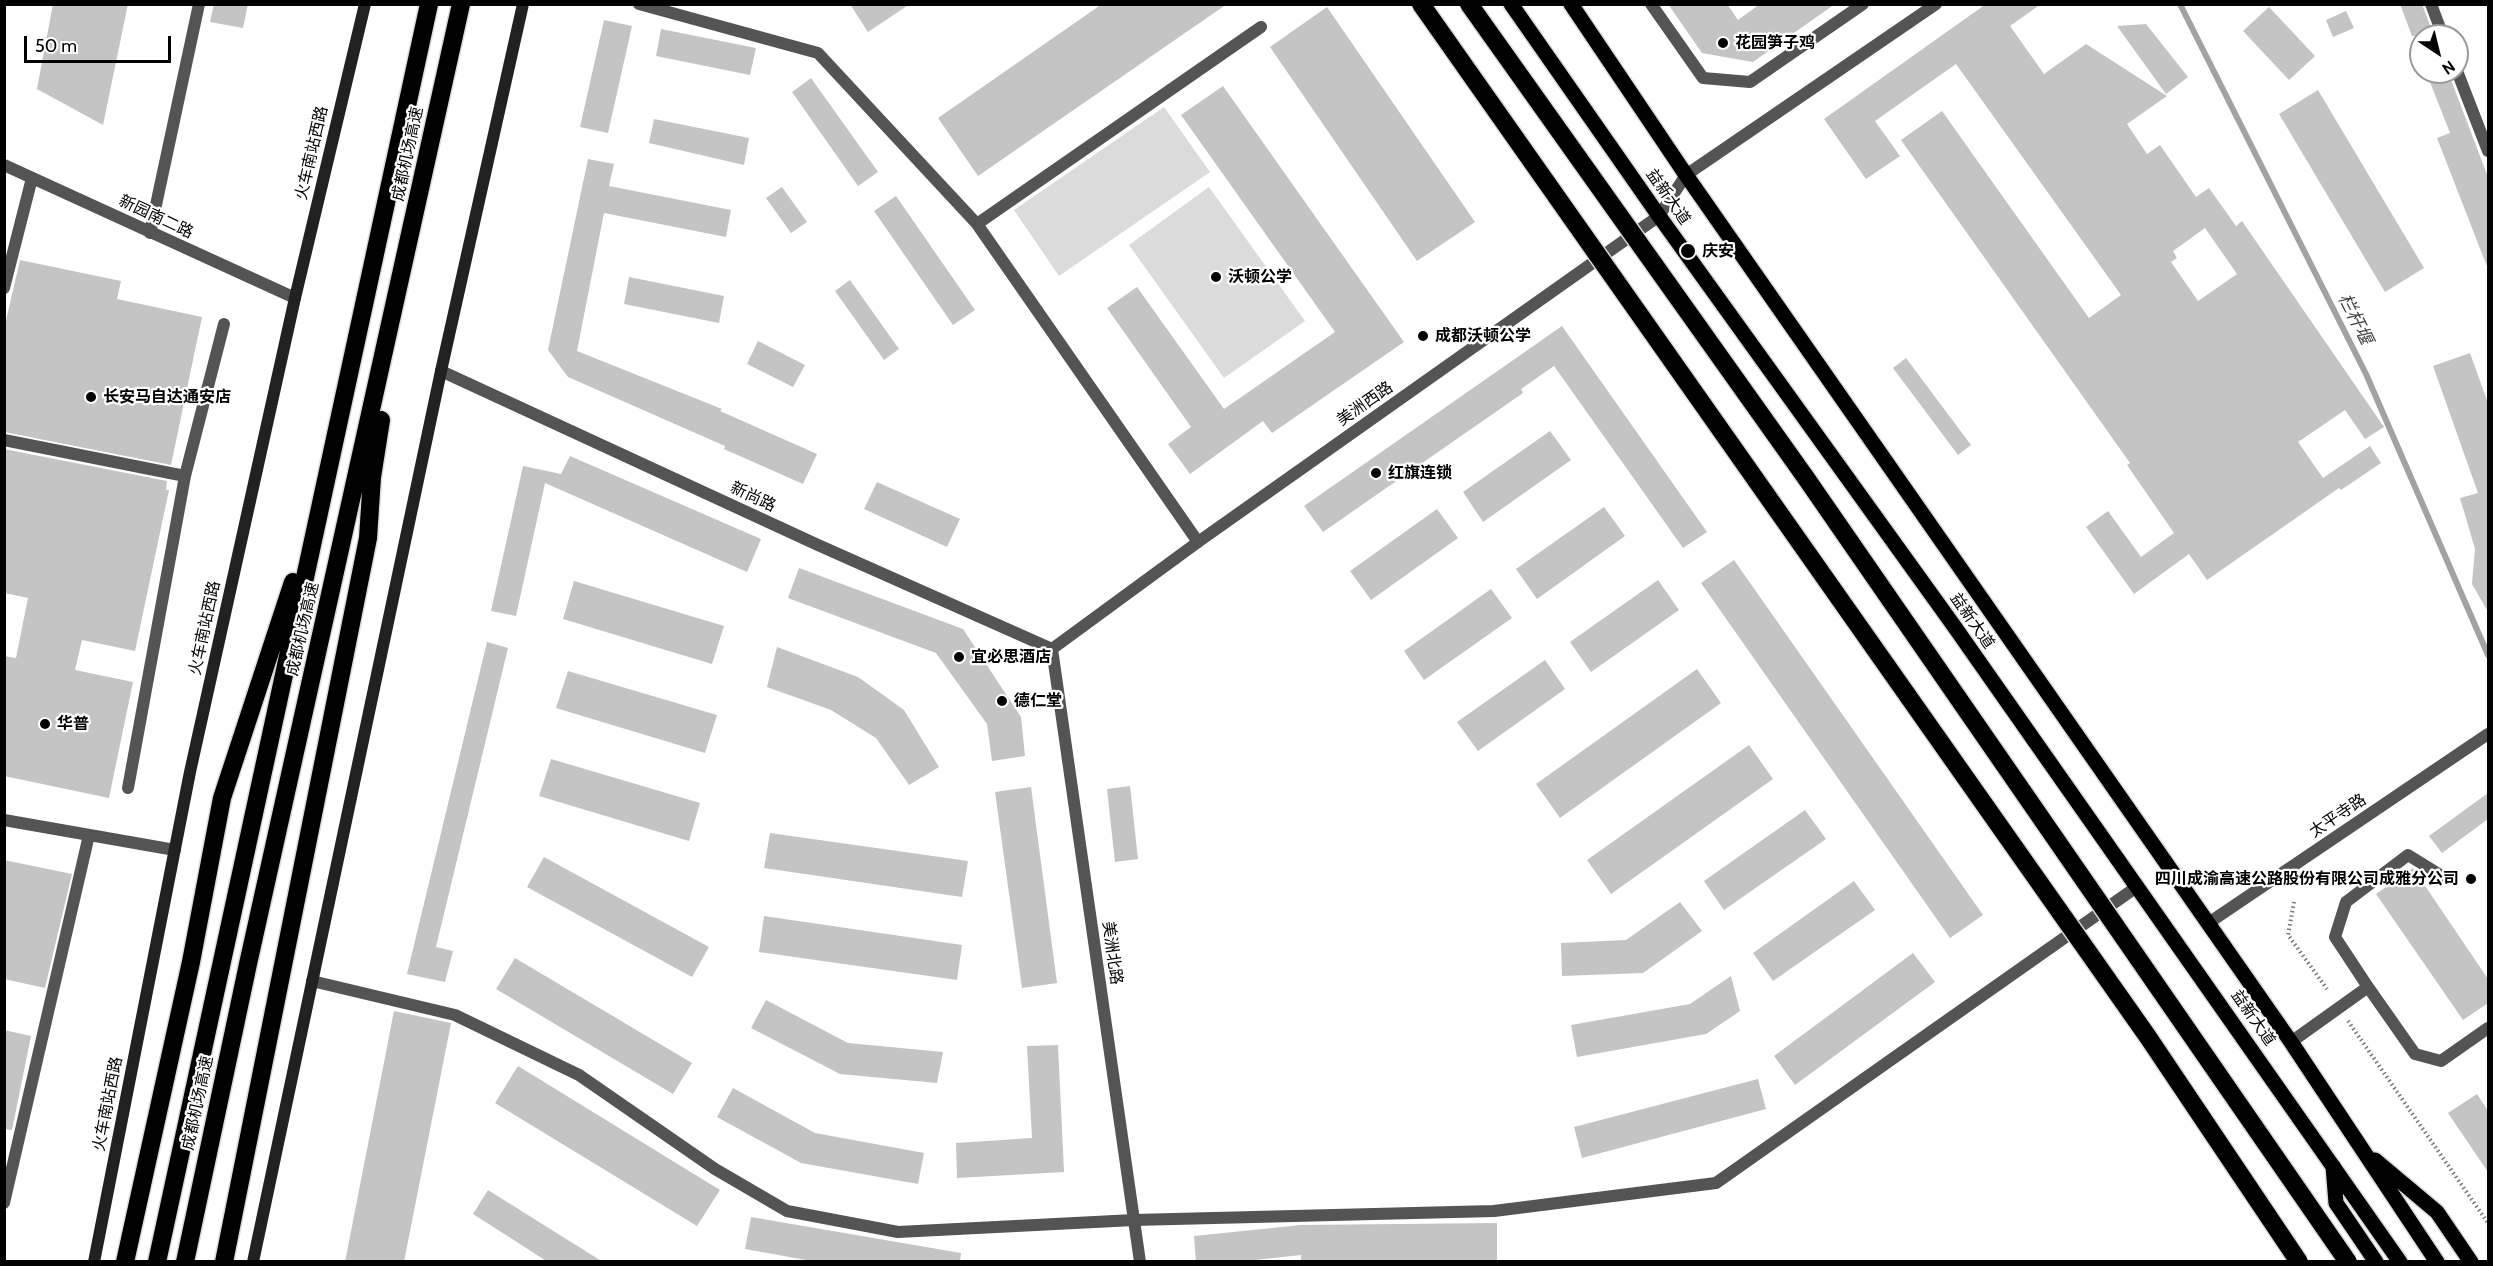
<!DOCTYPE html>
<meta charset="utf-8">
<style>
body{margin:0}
#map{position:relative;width:2493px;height:1266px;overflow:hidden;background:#fff;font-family:Cabin,sans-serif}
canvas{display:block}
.frame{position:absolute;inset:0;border:6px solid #000;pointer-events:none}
.north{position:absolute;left:2409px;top:24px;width:60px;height:60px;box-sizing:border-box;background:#fff;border:2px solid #999;border-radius:50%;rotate:145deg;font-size:16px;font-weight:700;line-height:24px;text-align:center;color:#000}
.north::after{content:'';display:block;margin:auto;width:21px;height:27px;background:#000;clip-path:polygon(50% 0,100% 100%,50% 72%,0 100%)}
.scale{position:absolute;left:24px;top:36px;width:147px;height:27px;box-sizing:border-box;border:3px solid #000;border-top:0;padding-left:8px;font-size:18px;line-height:21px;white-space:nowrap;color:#000;-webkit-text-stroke:4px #fff;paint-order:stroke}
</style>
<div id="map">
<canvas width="2493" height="1266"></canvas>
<div class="frame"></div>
<div class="north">N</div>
<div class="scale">50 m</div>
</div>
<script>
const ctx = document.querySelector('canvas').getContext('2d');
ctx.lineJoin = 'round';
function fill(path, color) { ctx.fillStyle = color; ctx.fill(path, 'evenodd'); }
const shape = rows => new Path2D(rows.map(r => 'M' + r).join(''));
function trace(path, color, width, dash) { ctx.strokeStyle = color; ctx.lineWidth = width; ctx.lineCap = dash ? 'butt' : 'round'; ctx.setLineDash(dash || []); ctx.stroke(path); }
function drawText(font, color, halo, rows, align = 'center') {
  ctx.font = font + ' Cabin,"Noto Sans SC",sans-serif'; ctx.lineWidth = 4.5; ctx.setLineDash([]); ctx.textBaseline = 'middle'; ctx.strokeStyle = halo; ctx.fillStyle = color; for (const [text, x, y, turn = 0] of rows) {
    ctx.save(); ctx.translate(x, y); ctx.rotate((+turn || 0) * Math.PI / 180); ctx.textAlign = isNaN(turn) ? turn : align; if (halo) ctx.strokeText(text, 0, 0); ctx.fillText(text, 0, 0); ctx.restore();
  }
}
const green = shape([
 [1164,107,1210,172,1059,276,1014,210],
 [1209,187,1305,321,1224,378,1129,245]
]);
const stream = shape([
 [2180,4,2366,374,2488,655]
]);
const building = shape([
 [53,4,128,4,103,125,37,89],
 [214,4,248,4,243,28,210,22],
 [850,4,910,4,868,32],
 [1102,4,1227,4,978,176,938,118],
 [1668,4,1727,4,1738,20,1760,4,1835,4,1753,62,1702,53],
 [1986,4,2041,4,2010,26,2044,74,2086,44,2167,96,2127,124,2147,154,2160,145,2196,197,2209,188,2236,226,2242,221,2384,427,2365,439,2345,410,2298,442,2323,478,2370,446,2381,463,2341,490,2339,488,2207,580,2189,554,2134,594,2086,527,2108,511,2141,557,2174,533,2127,465,2130,463,1901,140,1942,111,2089,318,2121,295,1956,64,1875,121,1900,156,1866,179,1824,119],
 [2205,228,2237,274,2198,301,2171,262,2177,258,2173,251],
 [2400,4,2422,4,2434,36,2412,36],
 [1327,7,1475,222,1417,261,1270,47],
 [2269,7,2315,56,2289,80,2243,31],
 [2346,11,2354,28,2333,37,2326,20],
 [604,20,632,26,608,133,580,127],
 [2146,24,2188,77,2166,94,2117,26],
 [661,29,756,48,750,75,656,56],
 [2426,72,2448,72,2488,177,2488,269,2437,138,2450,133],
 [811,78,878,172,858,186,792,92],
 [1223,86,1404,342,1272,433,1263,421,1190,474,1168,444,1191,427,1107,308,1137,287,1224,409,1335,332,1181,115],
 [2318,90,2424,268,2385,292,2279,114],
 [654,119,749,138,744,165,649,143],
 [588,159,614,164,609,186,731,210,726,237,604,213,577,351,722,409,720,411,817,454,803,484,724,449,725,446,568,377,548,350],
 [782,187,807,222,791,233,766,198],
 [896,196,975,310,953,325,874,211],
 [20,260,121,281,117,299,202,317,171,465,4,432,4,329],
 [629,277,724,296,719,323,624,304],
 [850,280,899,349,884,360,835,291],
 [1562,326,1707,532,1683,548,1554,366,1521,389,1523,393,1323,532,1304,506],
 [758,341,805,365,793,387,747,364],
 [2470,353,2488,403,2488,612,2472,584,2475,549,2460,498,2478,493,2433,366],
 [1906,358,1971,445,1958,455,1893,368],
 [1550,431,1571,460,1483,522,1463,492],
 [4,449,167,481,166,490,169,490,135,651,82,640,75,670,133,682,109,798,4,776,4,656,16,658,28,598,4,593],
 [570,456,761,539,747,572,545,483,516,616,491,611,523,466,561,474],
 [877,482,960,519,947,547,864,509],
 [1604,507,1625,536,1537,599,1516,569],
 [1437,509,1458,538,1371,600,1350,571],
 [1734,560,1983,915,1950,938,1701,583],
 [799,568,963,629,1021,717,1025,756,992,761,987,724,936,653,788,598],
 [1658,580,1679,610,1591,672,1570,642],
 [574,581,724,626,712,664,563,619],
 [1491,589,1512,618,1424,680,1404,651],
 [487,642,508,648,436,947,453,951,445,982,407,974],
 [777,647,858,677,904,710,939,767,909,785,876,738,831,710,767,687],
 [1545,660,1565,689,1478,751,1457,722],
 [1697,669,1721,703,1560,818,1536,784],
 [568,671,717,715,705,753,556,708],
 [1749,745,1773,779,1611,894,1587,860],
 [551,759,700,803,689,841,539,796],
 [1130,786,1138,859,1115,862,1107,789],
 [1031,787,1057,983,1022,988,995,792],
 [2488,793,2488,819,2442,853,2429,836],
 [1805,810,1826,839,1724,910,1704,881],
 [770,833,968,861,962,897,764,868],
 [544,857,709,947,692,977,527,887],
 [4,860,72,874,45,988,4,979],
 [2413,868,2488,979,2488,1003,2463,1020,2376,894],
 [1854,881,1875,910,1773,981,1753,953],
 [1680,902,1702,931,1643,973,1562,976,1561,943,1626,940],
 [764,916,962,945,957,980,759,952],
 [1913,953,1935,982,1795,1085,1774,1056],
 [515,958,692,1063,673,1094,496,989],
 [1731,976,1740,1011,1706,1034,1577,1057,1571,1025,1690,1004],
 [766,1000,848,1043,943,1052,937,1083,840,1074,751,1028],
 [394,1011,451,1023,404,1262,345,1262],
 [4,1030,31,1036,12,1130,4,1129],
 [1058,1045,1064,1172,957,1178,956,1143,1032,1138,1027,1046],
 [518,1066,720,1190,697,1226,495,1103],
 [1758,1079,1766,1109,1582,1158,1574,1127],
 [733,1088,815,1133,924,1153,918,1184,801,1163,717,1117],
 [2477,1094,2488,1111,2488,1172,2448,1113],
 [488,1190,603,1262,548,1262,473,1214],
 [751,1217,961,1253,960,1262,817,1262,745,1249],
 [1497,1223,1497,1261,1301,1262,1301,1255,1236,1262,1196,1262,1194,1236,1301,1225]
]);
const path = shape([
 [2294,902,2288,935,2327,989],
 [2348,1021,2488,1223]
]);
const minor = shape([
 [639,4,818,53,977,224,1198,542],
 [1651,4,1703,78,1750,82,1863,4],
 [2431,4,2443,36],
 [2457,71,2488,151],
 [1686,175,1936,4],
 [977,224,1261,27],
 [150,233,199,4],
 [4,288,32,178],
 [4,440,185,476,128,788],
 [185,476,224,324],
 [4,820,175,850],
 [2207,924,2488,734],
 [312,981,455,1015,579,1075,715,1169,787,1211,898,1232,1134,1220,1494,1211,1716,1183,2138,886],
 [2368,987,2415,1054,2441,1061,2488,1028],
 [2291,1042,2368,987,2335,937,2346,902,2408,855,2442,876],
 [4,1203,89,835]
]);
const tertiary = shape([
 [4,165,295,298],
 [441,371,818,545,1052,649],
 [1052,649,1198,542,1659,216,1686,175],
 [1052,649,1140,1262]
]);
const secondary = shape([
 [94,1262,190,772,295,298,365,4],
 [253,1262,441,371,523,4]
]);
const primary = shape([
 [1511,4,1659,216,1954,626,2400,1262],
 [1571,4,1686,175,2291,1042,2437,1262],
 [2375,1160,2437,1212,2471,1262],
 [2333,1166,2336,1203,2376,1262]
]);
const motorway = shape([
 [125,1262,191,962,222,798,293,582],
 [157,1262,429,4],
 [185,1262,248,964,461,4],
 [224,1262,368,538,372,477,381,420]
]);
const motorwayBridge = shape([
 [1421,4,2148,1037,2299,1262],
 [1469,4,1806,478,2348,1262]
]);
const markers = [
 [1723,43,6,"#000"],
 [1688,251,8,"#000"],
 [1216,277,6,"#000"],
 [1423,336,6,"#000"],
 [91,397,6,"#000"],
 [1376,473,6,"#000"],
 [959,657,6,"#000"],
 [1002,701,6,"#000"],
 [45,724,6,"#000"],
 [2471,879,6,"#000"]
];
const poiNames = [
 ["花园笋子鸡",1735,43],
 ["庆安",1702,251],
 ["沃顿公学",1228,277],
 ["成都沃顿公学",1435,336],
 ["长安马自达通安店",103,397],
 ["红旗连锁",1388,473],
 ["宜必思酒店",971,657],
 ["德仁堂",1014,701],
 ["华普",57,724],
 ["四川成渝高速公路股份有限公司成雅分公司",2459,879,"right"]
];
const streetNames = [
 ["火车南站西路",312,153,-77],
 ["成都机场高速",408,154,-78],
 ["益新大道",1668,197,55],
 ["新园南二路",156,217,25],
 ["美洲西路",1365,404,-35],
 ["新尚路",753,497,25],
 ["益新大道",1972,621,55],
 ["火车南站西路",205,628,-78],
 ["成都机场高速",303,629,-77],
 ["太平寺路",2338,816,-34],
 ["美洲北路",1112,953,82],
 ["益新大道",2253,1018,55],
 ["成都机场高速",198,1103,-78],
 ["火车南站西路",108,1104,-79]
];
const waterNames = [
 ["栏杆堰",2355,319,63]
];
fill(green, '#dbdbdb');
trace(stream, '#a2a2a2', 6);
fill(building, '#c4c4c4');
trace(primary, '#dbdbdb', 18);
trace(motorway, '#dbdbdb', 21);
trace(path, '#767676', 4, [1.5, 3]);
trace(minor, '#545454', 12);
trace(tertiary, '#545454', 12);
trace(secondary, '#212121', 12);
trace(primary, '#000', 15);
trace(motorway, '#000', 18);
trace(motorwayBridge, '#dbdbdb', 21, []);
trace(motorwayBridge, '#000', 18);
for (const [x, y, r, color] of markers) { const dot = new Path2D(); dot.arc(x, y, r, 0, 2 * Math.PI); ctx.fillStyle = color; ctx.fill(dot); trace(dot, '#fff', 2); }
drawText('bold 16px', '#000', '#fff', poiNames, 'left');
drawText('16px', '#000', '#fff', streetNames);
drawText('italic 18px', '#434343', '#fff', waterNames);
</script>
